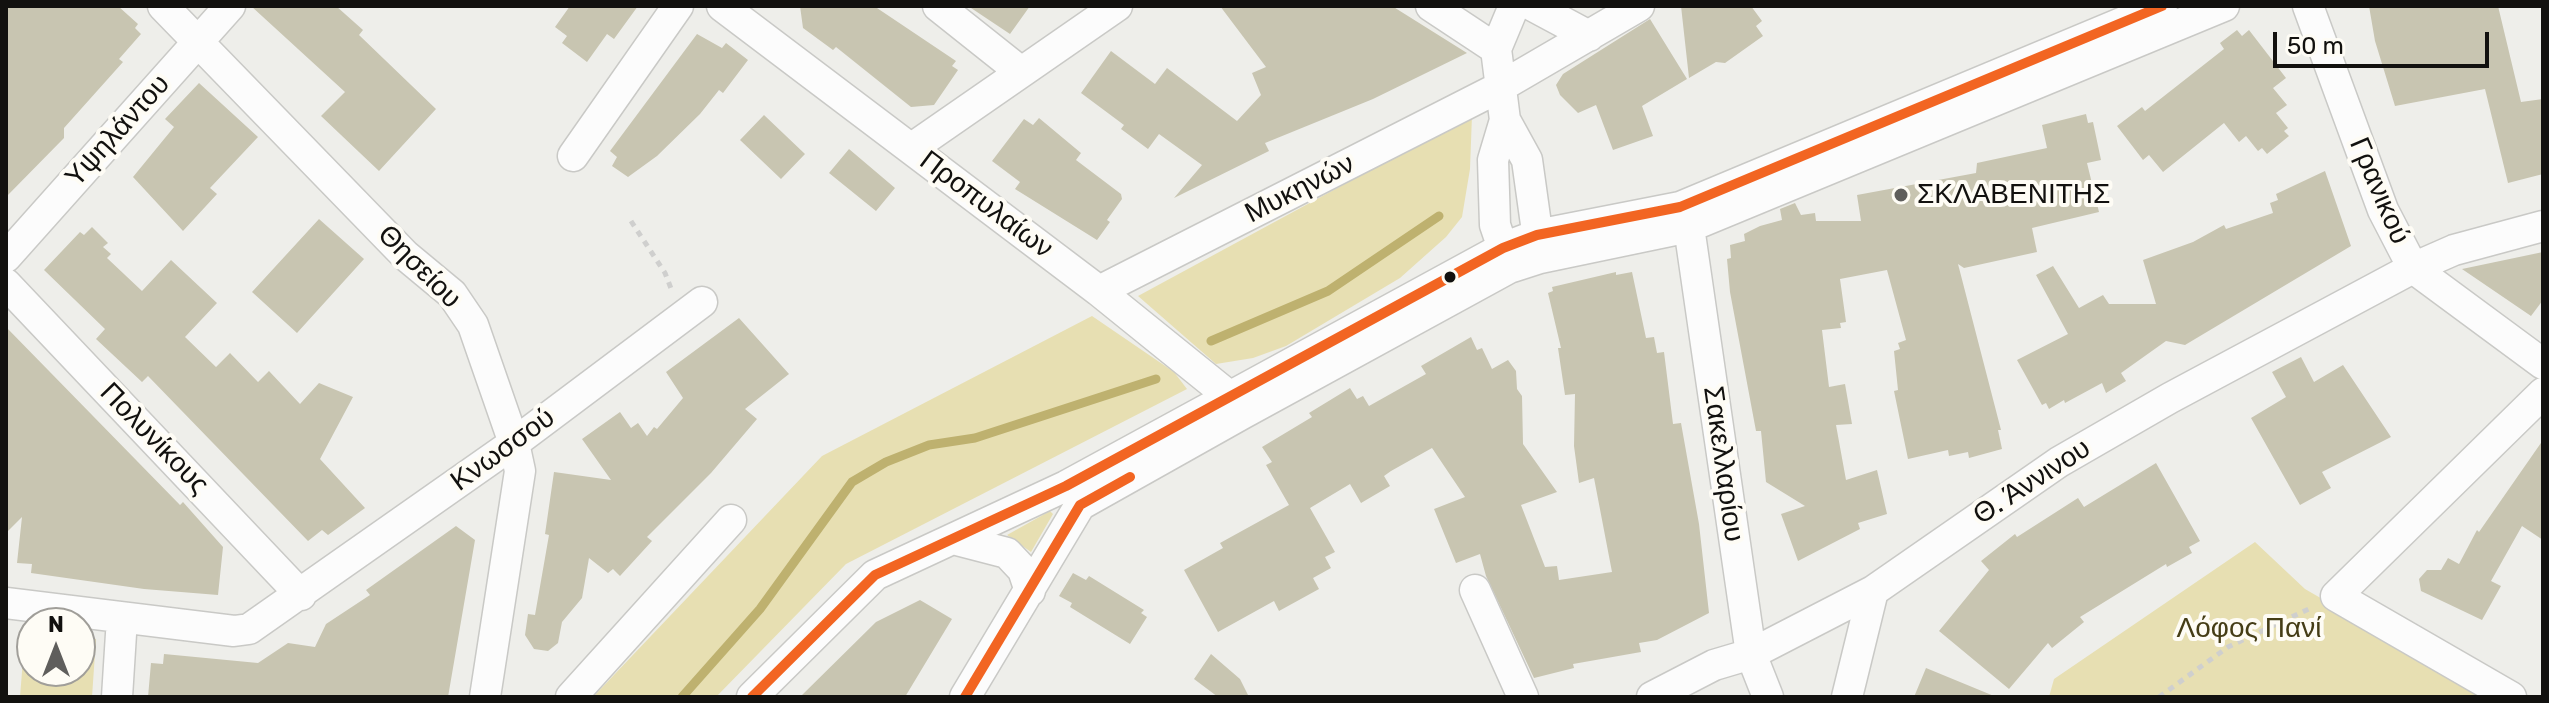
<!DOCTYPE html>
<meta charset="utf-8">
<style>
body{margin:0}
#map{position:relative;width:2549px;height:703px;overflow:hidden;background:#eeeeea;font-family:Rubik,sans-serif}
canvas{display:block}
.frame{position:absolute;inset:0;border:8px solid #12110f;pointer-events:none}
.north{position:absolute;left:16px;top:607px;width:80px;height:80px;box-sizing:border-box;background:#fefcf5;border:2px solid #a09e99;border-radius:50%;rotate:0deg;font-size:22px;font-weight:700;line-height:32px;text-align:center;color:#12110f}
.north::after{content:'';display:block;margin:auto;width:28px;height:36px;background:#5f5e5c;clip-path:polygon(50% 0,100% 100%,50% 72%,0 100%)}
.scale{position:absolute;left:2273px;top:32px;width:216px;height:36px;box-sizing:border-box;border:4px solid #12110f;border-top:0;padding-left:10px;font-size:24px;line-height:28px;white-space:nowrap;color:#12110f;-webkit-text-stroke:6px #fefcf5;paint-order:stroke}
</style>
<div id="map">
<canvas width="2549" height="703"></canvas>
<div class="frame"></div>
<div class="north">N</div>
<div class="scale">50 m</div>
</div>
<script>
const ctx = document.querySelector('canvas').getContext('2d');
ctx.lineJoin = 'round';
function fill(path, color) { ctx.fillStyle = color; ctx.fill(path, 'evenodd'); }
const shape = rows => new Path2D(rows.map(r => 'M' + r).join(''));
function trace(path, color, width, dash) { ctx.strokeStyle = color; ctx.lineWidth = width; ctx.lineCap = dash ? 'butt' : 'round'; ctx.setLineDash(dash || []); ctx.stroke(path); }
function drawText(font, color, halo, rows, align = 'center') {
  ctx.font = font + ' Rubik,sans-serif'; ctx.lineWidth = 8; ctx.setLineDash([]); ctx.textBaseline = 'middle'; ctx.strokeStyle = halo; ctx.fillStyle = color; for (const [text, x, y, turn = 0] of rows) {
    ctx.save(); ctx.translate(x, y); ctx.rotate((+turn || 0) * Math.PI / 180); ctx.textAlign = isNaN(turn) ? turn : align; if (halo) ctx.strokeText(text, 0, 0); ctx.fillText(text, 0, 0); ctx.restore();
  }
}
const green = shape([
 [1472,115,1470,169,1462,217,1446,237,1400,278,1286,346,1253,358,1216,364,1138,296],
 [1092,316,1174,372,1187,389,846,564,716,697,593,697,822,456],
 [1050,511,1053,514,1031,552,1007,535],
 [2255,542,2305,589,2492,697,2049,697,2054,679],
 [25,634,32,634,32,671,80,671,80,638,96,639,92,697,20,697]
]);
const stream = shape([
 [1211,341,1328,291,1439,216],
 [682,697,760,609,852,482,886,462,929,445,975,438,1156,379]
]);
const building = shape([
 [6,6,118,6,138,24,135,28,141,34,119,59,123,62,64,128,64,138,6,197],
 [251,6,336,6,363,30,359,35,436,109,379,171,321,116,345,92],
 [570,6,638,6,614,39,607,34,587,62,562,43,567,36,555,27],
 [800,6,874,6,956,61,952,66,958,70,934,105,911,107,836,47,833,50,803,28],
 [968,6,1030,6,1010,34],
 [1220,6,1392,6,1467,53,1373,99,1265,143,1269,151,1174,198,1202,165,1159,134,1148,149,1121,129,1124,125,1081,93,1111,51,1155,84,1167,68,1237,121,1261,95,1252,73,1266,67],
 [1681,6,1751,6,1762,21,1756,26,1763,36,1725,63,1716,62,1689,78],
 [2369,6,2498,6,2521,102,2543,99,2543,174,2508,183,2485,89,2395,106,2375,41],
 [1650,19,1687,79,1642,106,1653,136,1613,150,1596,105,1578,113,1560,95,1556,85,1563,74],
 [2237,30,2242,36,2249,30,2286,78,2273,88,2287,105,2276,113,2288,128,2284,131,2289,136,2267,154,2262,148,2258,151,2246,136,2239,142,2224,123,2163,172,2149,155,2143,160,2117,126,2142,107,2145,111,2224,49,2220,43],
 [697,34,722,48,726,43,748,60,723,93,719,90,700,114,657,156,628,177,612,166,617,157,610,151],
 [199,83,258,137,210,188,217,194,183,231,133,177,174,127,165,119],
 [2086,114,2088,123,2093,122,2101,160,2087,163,2099,212,2032,228,2037,252,1964,268,1958,264,2001,430,1998,430,2002,449,1969,458,1968,452,1949,456,1948,450,1908,459,1894,391,1898,390,1894,351,1900,349,1898,343,1906,340,1887,270,1840,279,1846,322,1840,323,1841,328,1822,330,1829,387,1845,384,1852,424,1836,425,1846,480,1877,470,1887,514,1858,523,1860,529,1798,561,1781,514,1805,506,1766,482,1761,431,1756,431,1730,292,1727,259,1731,258,1730,245,1745,241,1744,234,1760,226,1782,220,1780,209,1795,203,1801,215,1815,213,1816,221,1861,221,1857,195,1976,173,1977,163,2047,148,2042,125],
 [764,115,805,154,781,179,740,140],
 [1039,118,1081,153,1076,160,1121,194,1122,199,1107,220,1110,222,1097,240,1015,189,1020,182,992,161,1024,119,1033,125],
 [849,149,895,188,876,211,829,173],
 [2325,171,2351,246,2185,345,2166,341,2121,373,2126,381,2106,393,2102,383,2065,403,2064,400,2049,409,2046,403,2042,405,2017,360,2068,334,2036,275,2053,266,2079,308,2103,295,2109,304,2156,304,2143,260,2193,242,2224,225,2226,229,2273,213,2270,203,2278,200,2276,194],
 [319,219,364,259,297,333,252,292],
 [92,227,108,243,103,247,111,254,107,258,142,291,171,260,217,303,185,337,216,367,230,353,258,382,269,371,300,404,319,383,353,397,320,459,365,508,328,535,322,530,308,541,148,376,142,382,96,339,105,329,44,270,80,232,84,235],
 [2543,252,2543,300,2531,316,2462,269],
 [1616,272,1616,275,1632,272,1646,338,1654,337,1657,353,1664,352,1673,424,1681,423,1699,524,1709,613,1657,640,1639,643,1641,652,1573,664,1574,668,1534,678,1486,576,1480,554,1456,563,1434,509,1465,497,1432,448,1391,471,1384,476,1390,486,1361,503,1350,484,1310,508,1335,552,1325,557,1331,568,1313,578,1319,589,1279,611,1274,601,1218,632,1184,570,1223,548,1220,543,1289,505,1266,465,1272,462,1262,447,1312,417,1309,413,1350,388,1357,399,1363,396,1369,406,1426,374,1421,366,1471,337,1477,350,1482,348,1492,369,1508,360,1516,371,1517,389,1522,396,1523,444,1557,492,1521,505,1545,567,1557,566,1559,580,1612,572,1594,478,1579,483,1574,446,1575,394,1565,395,1558,348,1561,348,1548,293,1553,291,1552,287],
 [739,318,789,374,745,409,757,419,711,473,647,537,652,541,620,576,613,569,608,573,589,558,582,598,562,622,558,643,548,651,534,649,525,635,528,614,535,615,549,535,545,534,554,472,611,480,582,439,620,412,631,428,638,423,647,436,654,427,657,429,683,398,666,372],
 [6,327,180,505,183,502,223,547,218,595,144,589,31,573,32,564,17,563,22,517,6,533],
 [2301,357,2314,382,2343,365,2391,437,2322,472,2331,488,2300,505,2251,418,2286,397,2272,372],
 [2543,440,2543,540,2522,526,2491,581,2501,586,2482,620,2421,591,2419,579,2427,570,2441,570,2448,558,2459,564,2477,530,2479,532],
 [2156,463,2200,541,2189,547,2192,553,2167,567,2166,564,2080,617,2084,622,2052,648,2048,643,2009,689,1939,631,1989,570,1981,561,2015,534,2017,537,2078,498,2084,507],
 [456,526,475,540,448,697,148,697,151,663,163,664,164,654,258,663,288,643,315,647,326,624,370,595,366,590],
 [1073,573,1086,580,1089,576,1144,610,1141,613,1147,617,1130,644,1070,607,1072,603,1059,596],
 [920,600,952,619,905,697,800,697,876,622],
 [1211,654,1240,679,1249,697,1218,697,1194,679],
 [1926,668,1994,696,1994,697,1914,697]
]);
const path = shape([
 [631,221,665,273,672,291],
 [2159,697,2228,647,2313,607]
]);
const minor = shape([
 [163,6,405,255,452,294,473,325,514,443,520,471,485,697],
 [722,6,1099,291,1229,396,1240,411],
 [938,6,1021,72],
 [1431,6,1496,49],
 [1514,6,1496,49,1505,120,1527,160,1540,253],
 [1533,6,1589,36],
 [2308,6,2383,210,2413,268,2543,364],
 [1505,120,1493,160,1495,225,1509,266],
 [912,148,1117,6],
 [573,156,678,6],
 [1689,227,1751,654,1768,697],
 [6,257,230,6],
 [6,284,301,595],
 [1099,291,1500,87,1639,6],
 [953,539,1007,553,1023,570,1030,591],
 [1475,590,1523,697],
 [6,603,234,631,249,629,514,443,702,302],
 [117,697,122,618],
 [571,697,731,520],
 [752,697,875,575,1066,486,1503,248,1537,235,1680,207,2162,6],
 [965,697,1080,505,1242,414,1509,268,1540,258,1689,227,2224,6],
 [1652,697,1714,665,1751,654,1873,591,2059,462,2170,398,2413,268,2454,250,2543,226],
 [1847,697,1873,591],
 [2511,697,2336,596,2543,393]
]);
const bus1 = shape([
 [752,697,875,575,1066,486,1503,248,1537,235,1680,207,2162,6],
 [965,697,1080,505,1130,477]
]);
const markers = [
 [1901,195,8,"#5f5e5c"],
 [1450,277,7,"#12110f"]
];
const streetNames = [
 ["Υψηλάντου",118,131,-48],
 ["Μυκηνών",1300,189,-27],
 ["Γρανικού",2379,191,67],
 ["Προπυλαίων",986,205,37],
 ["Θησείου",419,267,45],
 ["Πολυνίκους",154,439,46],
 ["Κνωσσού",503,450,-36],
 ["Σακελλαρίου",1723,464,82],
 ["Θ. Άννινου",2032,482,-33]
];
const poiNames = [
 ["ΣΚΛΑΒΕΝΙΤΗΣ",1917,195]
];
const parkNames = [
 ["Λόφος Πανί",2249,629]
];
fill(green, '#e7dfb2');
trace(stream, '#beb16f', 9);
fill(building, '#c8c5b1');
trace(minor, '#c9c9c6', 33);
trace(path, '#cfcfce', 5, [6, 6]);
trace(minor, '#fcfcfc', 30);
trace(bus1, '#f26522', 10);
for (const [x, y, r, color] of markers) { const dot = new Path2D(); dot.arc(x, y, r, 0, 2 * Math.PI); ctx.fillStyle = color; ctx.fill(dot); trace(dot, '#fefcf5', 3); }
drawText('28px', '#12110f', '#fefcf5', streetNames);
drawText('28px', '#12110f', '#fefcf5', poiNames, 'left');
drawText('28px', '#453d16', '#fefcf5', parkNames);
</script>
